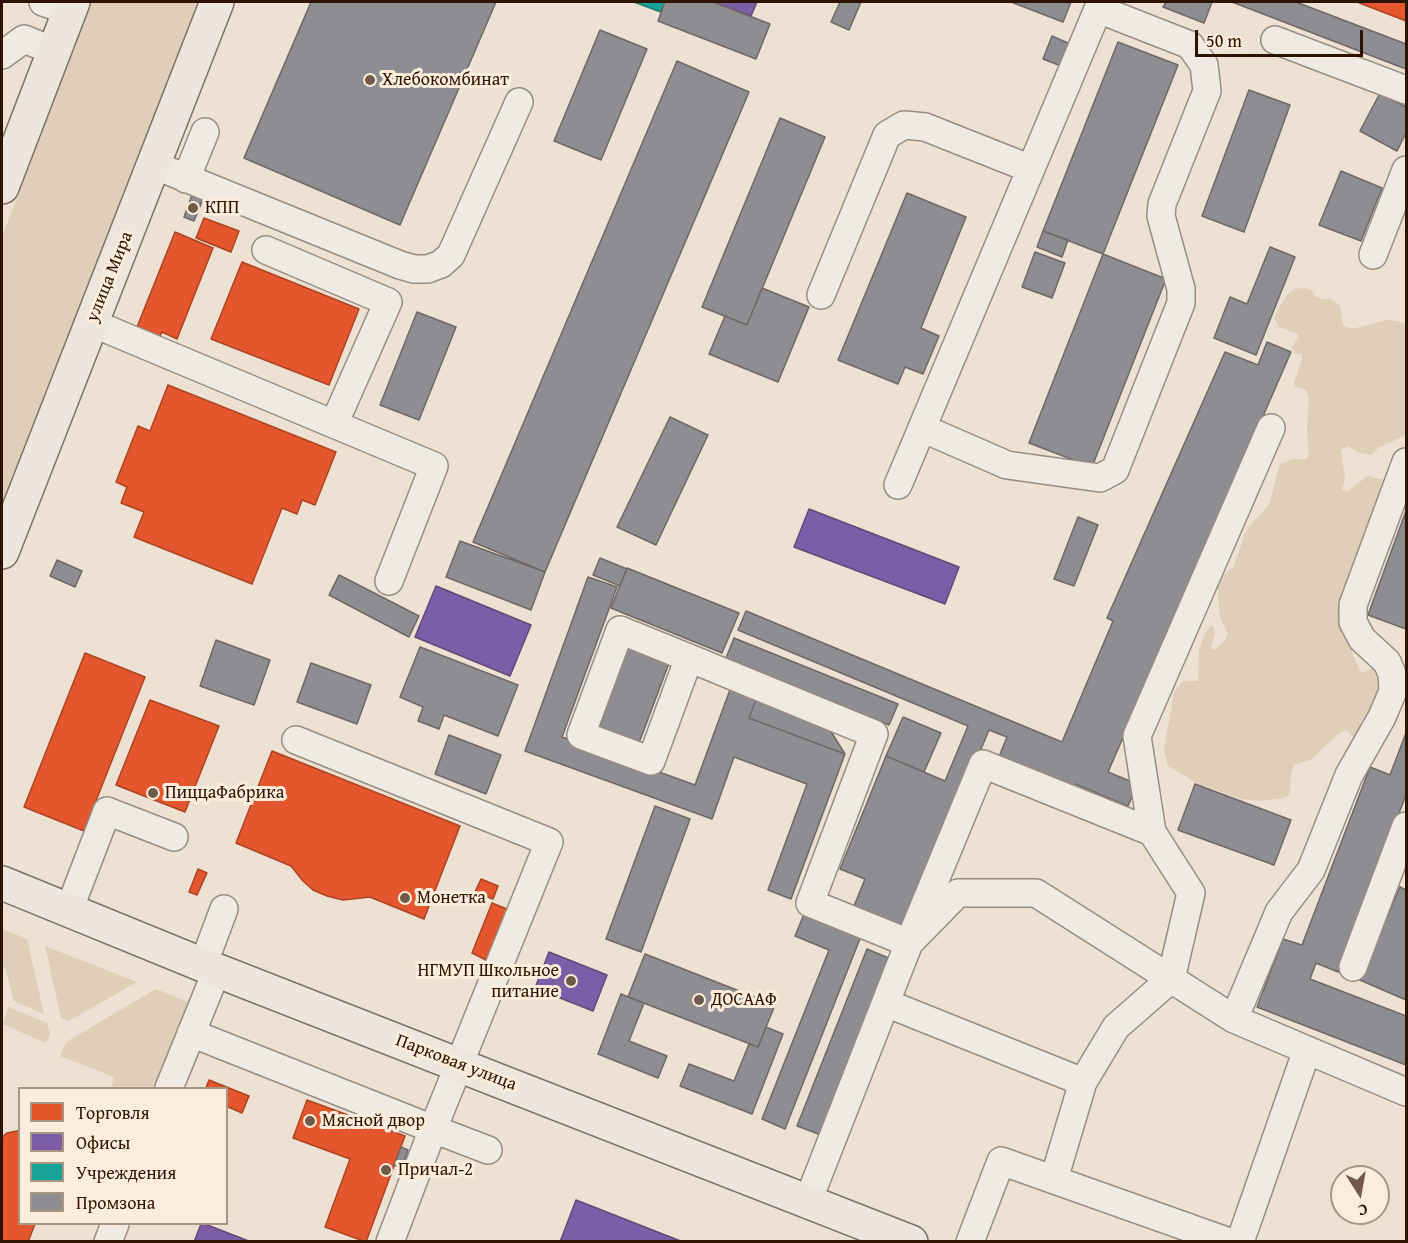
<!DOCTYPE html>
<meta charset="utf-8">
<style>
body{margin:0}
#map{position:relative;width:1408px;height:1243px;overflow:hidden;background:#ece1d2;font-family:"Gentium Book Plus",serif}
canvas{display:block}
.frame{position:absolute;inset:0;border:3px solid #2d1300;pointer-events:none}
.legend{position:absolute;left:18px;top:1087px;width:210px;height:138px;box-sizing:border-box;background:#faeddb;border:2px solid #a89683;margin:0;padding:8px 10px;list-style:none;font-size:18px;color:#2d1300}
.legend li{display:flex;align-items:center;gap:12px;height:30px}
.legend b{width:30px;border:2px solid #a89683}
.north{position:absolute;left:1330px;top:1165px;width:60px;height:60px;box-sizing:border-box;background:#faeddb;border:2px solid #a89683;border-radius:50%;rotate:169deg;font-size:16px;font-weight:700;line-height:24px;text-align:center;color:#2d1300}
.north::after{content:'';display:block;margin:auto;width:21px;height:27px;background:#705b4a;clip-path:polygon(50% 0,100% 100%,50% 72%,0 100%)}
.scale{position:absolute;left:1195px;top:30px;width:168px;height:27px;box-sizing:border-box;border:3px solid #2d1300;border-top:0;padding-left:8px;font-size:18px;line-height:21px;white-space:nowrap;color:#2d1300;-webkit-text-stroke:4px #faeddb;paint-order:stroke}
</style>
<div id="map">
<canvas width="1408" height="1243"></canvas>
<div class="frame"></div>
<ul class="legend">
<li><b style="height:16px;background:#e4572e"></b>Торговля</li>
<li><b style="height:16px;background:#7b5ea7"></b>Офисы</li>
<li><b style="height:16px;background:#17a398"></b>Учреждения</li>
<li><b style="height:16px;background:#8d8d92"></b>Промзона</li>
</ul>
<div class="north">С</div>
<div class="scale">50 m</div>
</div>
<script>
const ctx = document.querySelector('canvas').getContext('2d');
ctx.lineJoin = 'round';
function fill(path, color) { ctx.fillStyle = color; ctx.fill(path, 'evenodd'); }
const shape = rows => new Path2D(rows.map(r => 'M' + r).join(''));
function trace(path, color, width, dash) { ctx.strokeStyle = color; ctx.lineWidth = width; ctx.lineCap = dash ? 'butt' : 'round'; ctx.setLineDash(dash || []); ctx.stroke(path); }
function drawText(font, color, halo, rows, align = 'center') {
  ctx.font = font + ' "Gentium Book Plus",serif'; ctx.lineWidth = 6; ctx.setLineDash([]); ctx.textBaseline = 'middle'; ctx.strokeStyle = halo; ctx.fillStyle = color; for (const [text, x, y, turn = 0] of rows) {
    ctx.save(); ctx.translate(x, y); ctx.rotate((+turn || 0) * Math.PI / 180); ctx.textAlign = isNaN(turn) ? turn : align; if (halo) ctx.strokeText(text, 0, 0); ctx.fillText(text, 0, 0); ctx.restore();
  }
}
const green = shape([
 [91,2,204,2,2,514,2,237],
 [1304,288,1311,290,1316,297,1322,299,1330,299,1340,305,1343,325,1352,329,1386,320,1398,321,1406,325,1406,435,1378,448,1372,455,1361,453,1347,446,1341,450,1345,479,1342,490,1347,491,1368,476,1384,480,1388,494,1342,594,1353,656,1361,673,1378,665,1387,690,1366,714,1360,724,1361,735,1354,738,1346,730,1338,734,1310,760,1294,765,1291,773,1290,794,1285,798,1259,801,1242,799,1199,784,1168,766,1164,750,1174,692,1183,681,1198,681,1199,649,1205,634,1210,626,1213,625,1215,632,1211,649,1214,650,1225,641,1228,634,1220,617,1217,581,1234,566,1245,533,1252,523,1269,505,1280,464,1292,459,1306,459,1309,455,1307,427,1309,399,1306,390,1295,386,1294,382,1302,360,1302,354,1295,354,1292,347,1299,337,1296,333,1279,327,1274,317,1286,296,1294,289],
 [2,929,27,939,44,1014,14,1001,5,967,2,968],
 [45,946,137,982,69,1021,61,1018],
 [156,989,191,1003,156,1088,111,1088,114,1077,60,1056,66,1042],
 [9,1007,47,1023,50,1034,46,1043,2,1024]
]);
const shops = shape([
 [1357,2,1406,2,1406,21,1357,2],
 [204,218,239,231,231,252,196,238,204,218],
 [175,232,213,248,177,339,162,332,158,341,135,332,175,232],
 [242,262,359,309,329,385,211,339,242,262],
 [168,385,336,452,315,505,302,500,297,514,282,508,252,584,134,537,144,512,121,503,127,487,116,482,138,426,150,431,168,385],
 [85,653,145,677,84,831,24,807,85,653],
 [150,700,219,726,185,812,116,785,150,700],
 [272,751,460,826,424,919,370,897,343,900,327,896,313,890,303,881,291,866,236,843,272,751],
 [198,869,207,873,197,895,189,892,198,869],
 [481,879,498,886,493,899,475,892,481,879],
 [492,903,507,909,486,960,472,953,492,903],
 [209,1080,249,1096,242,1113,226,1106,226,1088,206,1088,209,1080],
 [307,1100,405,1136,366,1242,325,1227,350,1159,293,1138,307,1100],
 [17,1131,20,1131,20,1224,35,1224,28,1242,2,1242,2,1137,7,1133,17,1131]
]);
const offices = shape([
 [713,2,757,2,751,16,713,2],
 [809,509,959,567,945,604,794,547,809,509],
 [436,586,531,625,510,676,415,637,436,586],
 [549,952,607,975,593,1011,535,988,549,952],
 [576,1200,683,1242,560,1242,576,1200],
 [201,1224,205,1224,251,1242,194,1242,201,1224]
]);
const public = shape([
 [634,2,665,2,661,12,634,2]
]);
const industry = shape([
 [311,2,496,2,400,225,244,158,311,2],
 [665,2,713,2,770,24,756,59,658,21,665,2],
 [840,2,861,2,849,30,831,22,840,2],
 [1011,2,1071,2,1063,22,1011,2],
 [1166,2,1212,2,1204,23,1163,7,1166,2],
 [1232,2,1296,2,1406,44,1406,69,1232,2],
 [600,30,647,49,601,160,554,141,600,30],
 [1052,36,1070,44,1061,66,1043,59,1052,36],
 [1118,42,1178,65,1103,254,1043,231,1118,42],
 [677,61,749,92,545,572,473,542,677,61],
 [1249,90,1290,105,1244,232,1202,216,1249,90],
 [1380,93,1406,107,1406,133,1397,151,1360,131,1380,93],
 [780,118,825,137,747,325,702,307,780,118],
 [1341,171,1382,188,1361,241,1319,225,1341,171],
 [907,193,966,217,921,328,939,336,923,374,905,367,898,384,838,360,907,193],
 [192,195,203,199,194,221,184,217,192,195],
 [1043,231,1068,240,1062,257,1037,247,1043,231],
 [1270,247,1295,257,1256,355,1214,338,1230,297,1247,304,1270,247],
 [1035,252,1065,263,1052,298,1022,287,1035,252],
 [1103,254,1166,279,1092,467,1029,443,1103,254],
 [762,288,809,307,778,382,709,354,725,316,747,325,762,288],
 [417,312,456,327,419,420,380,405,417,312],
 [1267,342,1291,352,1108,772,1137,784,1128,806,1075,784,1073,790,998,759,1007,737,989,730,907,928,854,906,865,879,840,869,886,756,945,781,968,726,738,630,746,611,1062,742,1113,621,1107,618,1225,352,1258,365,1267,342],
 [670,417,708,435,656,545,617,527,670,417],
 [1406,511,1406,629,1368,615,1406,511],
 [1078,517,1098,525,1074,586,1054,579,1078,517],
 [460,541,545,572,531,610,446,577,460,541],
 [600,558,627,569,620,586,593,575,600,558],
 [57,560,82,571,75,587,50,576,57,560],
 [627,568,739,613,722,653,611,608,627,568],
 [339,575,419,616,409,637,329,595,339,575],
 [588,577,617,587,562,737,695,785,731,687,757,697,749,718,845,754,791,899,768,890,807,784,734,757,712,819,525,751,588,577],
 [734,638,898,704,889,725,726,658,734,638],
 [216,640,270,660,254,705,200,686,216,640],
 [420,647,518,685,498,736,444,715,439,729,418,721,423,707,400,697,420,647],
 [628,648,669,663,639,743,599,728,628,648],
 [311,663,371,685,357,724,297,702,311,663],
 [757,697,825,722,845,754,749,718,757,697],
 [903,717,941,733,924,772,886,756,903,717],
 [1406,733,1406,795,1338,972,1316,963,1310,979,1406,1016,1406,1065,1257,1007,1283,939,1302,945,1370,767,1390,775,1406,733],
 [449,735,501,755,486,794,435,774,449,735],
 [1195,784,1291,820,1274,865,1178,830,1195,784],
 [655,806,690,819,641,952,606,939,655,806],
 [1400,887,1406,890,1406,1000,1360,980,1400,887],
 [804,914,861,936,785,1129,762,1119,829,950,795,936,804,914],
 [867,949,891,959,821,1135,797,1126,867,949],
 [645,954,775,1005,758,1047,628,997,645,954],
 [621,994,644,1003,629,1041,667,1056,658,1078,598,1054,621,994],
 [766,1027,783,1034,752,1114,680,1086,689,1064,734,1081,749,1044,758,1047,766,1027],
 [401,1147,408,1150,402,1168,394,1165,401,1147]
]);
const minor = shape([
 [43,2,69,11],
 [1275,40,1406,90],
 [2,55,24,39,54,51],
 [154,165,400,265,414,269,428,269,441,264,451,255,519,102],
 [186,179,205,132],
 [266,250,388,302,334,424],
 [1373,255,1406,170],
 [821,295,887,135,904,125,925,127,1031,169],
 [92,323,434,466,389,581],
 [922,428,1007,465,1100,478,1115,470,1181,303,1181,289,1161,216,1162,204,1207,91,1204,65,1190,45,1098,9],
 [898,485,1101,2],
 [689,658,651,761,581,735,620,630,689,658,874,734,810,903,909,943,808,1201],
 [69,910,107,811,174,837],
 [914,931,983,764,1152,832],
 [909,943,958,893,1036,893,1234,1019,1406,1092],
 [203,965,224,909],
 [1353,967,1406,826],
 [886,1003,1083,1082,1054,1179],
 [1234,1019,1279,912,1311,870,1349,775,1382,717,1393,691,1392,674,1387,662,1362,639,1353,622,1353,605,1406,462],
 [191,1033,433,1129,549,842,296,740],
 [1083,1082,1116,1027,1171,979,1191,893,1152,832,1137,736,1271,428],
 [169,1088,217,970],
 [108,1242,115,1224],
 [390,1242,433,1129,488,1150],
 [970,1242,1001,1161,1229,1242],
 [1240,1242,1307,1050]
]);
const major = shape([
 [2,187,73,2],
 [2,552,217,2],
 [2,883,203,965,911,1242]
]);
const markers = [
 [370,80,6,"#705b4a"],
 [193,208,6,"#705b4a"],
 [153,793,6,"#705b4a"],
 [405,898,6,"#705b4a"],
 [571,981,6,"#705b4a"],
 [699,1000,6,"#705b4a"],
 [310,1121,6,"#705b4a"],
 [386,1170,6,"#705b4a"]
];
const poiNames = [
 ["Хлебокомбинат",382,80],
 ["КПП",205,208],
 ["ПиццаФабрика",165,793],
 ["Монетка",417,898],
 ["НГМУП Школьное",559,971,"right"],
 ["питание",559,992,"right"],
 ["ДОСААФ",711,1000],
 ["Мясной двор",322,1121],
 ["Причал-2",398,1170]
];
const streetNames = [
 ["улица Мира",110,277,-68],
 ["Парковая улица",456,1063,21]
];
fill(green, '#dfcfb9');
fill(shops, '#e4572e');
trace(shops, '#ad4320', 1.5);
fill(offices, '#7b5ea7');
trace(offices, '#644875', 1.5);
fill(public, '#17a398');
trace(public, '#1e786a', 1.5);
fill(industry, '#8d8d92');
trace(industry, '#706866', 1.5);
trace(minor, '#978d82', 30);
trace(major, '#7b7167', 36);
trace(minor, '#efeae2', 27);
trace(major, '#ede6dd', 33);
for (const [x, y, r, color] of markers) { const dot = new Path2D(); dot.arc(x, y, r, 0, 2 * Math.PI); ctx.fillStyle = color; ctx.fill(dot); trace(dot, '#faeddb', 2); }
drawText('18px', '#2d1300', '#faeddb', poiNames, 'left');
drawText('18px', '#2d1300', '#faeddb', streetNames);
</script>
